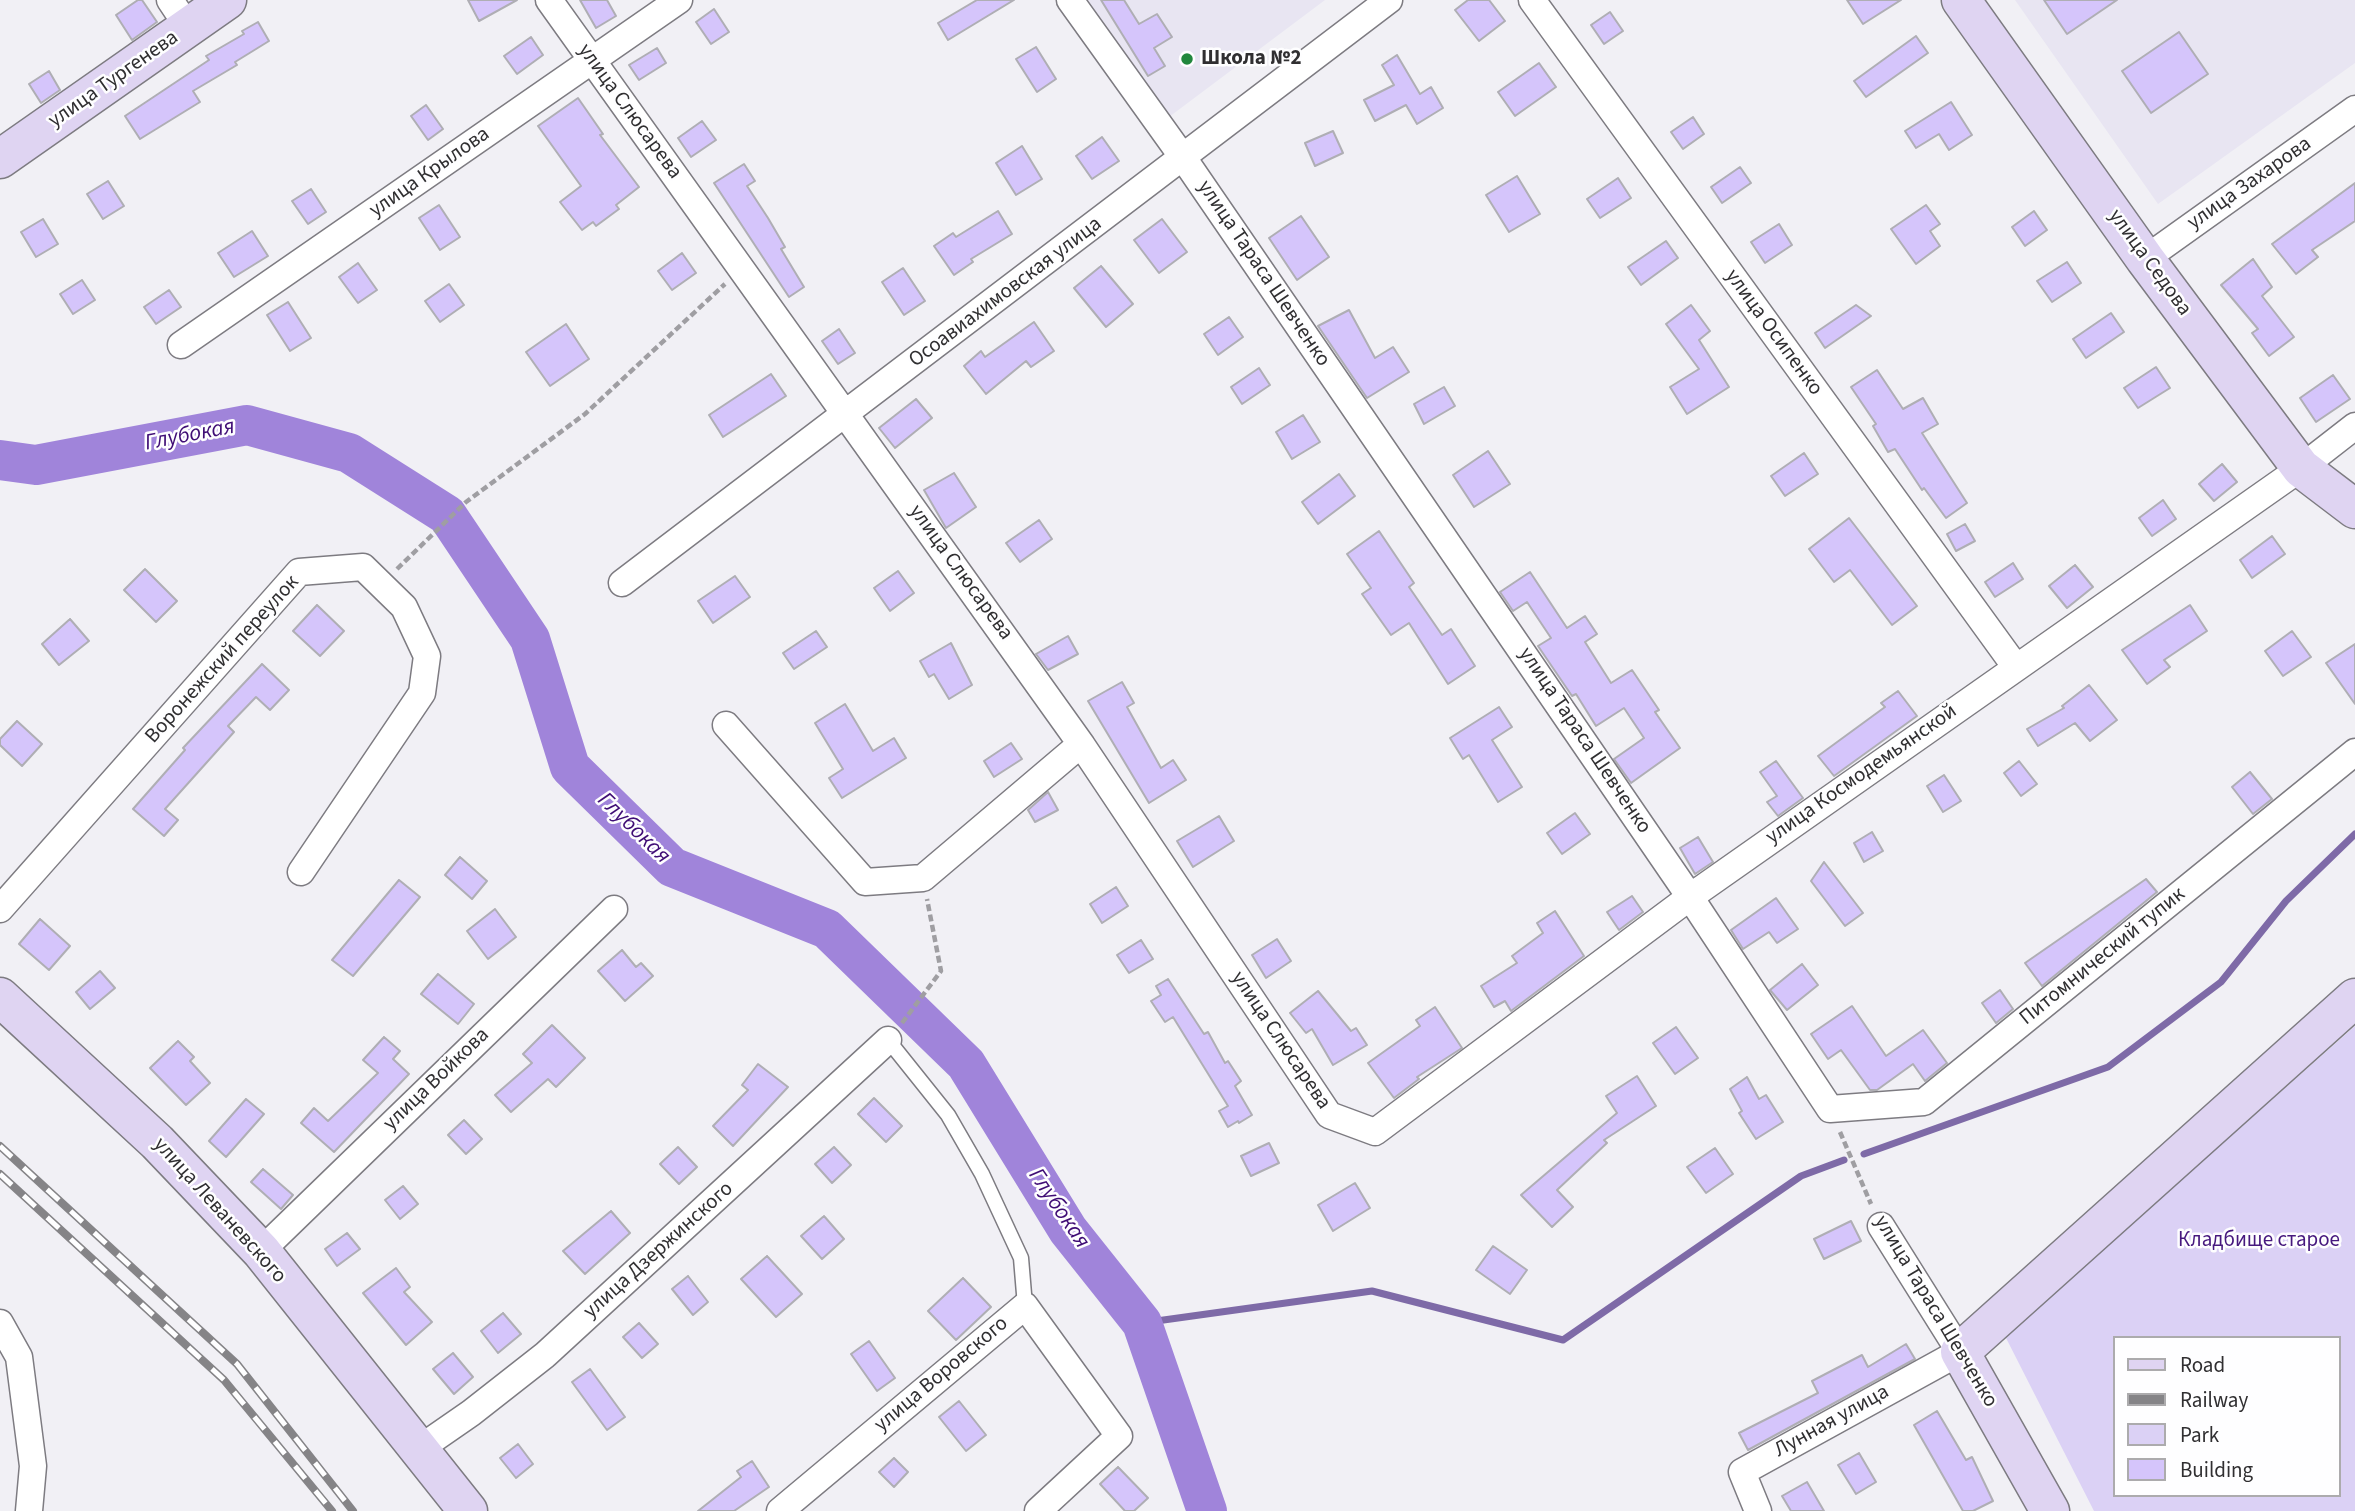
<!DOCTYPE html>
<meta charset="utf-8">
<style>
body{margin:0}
#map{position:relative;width:2355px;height:1511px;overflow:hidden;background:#f1f0f5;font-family:"Source Sans 3",sans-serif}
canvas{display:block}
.legend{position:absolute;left:2113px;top:1336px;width:228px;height:161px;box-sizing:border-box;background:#fefeff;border:2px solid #acabad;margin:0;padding:9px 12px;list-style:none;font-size:21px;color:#302f31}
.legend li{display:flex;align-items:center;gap:14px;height:35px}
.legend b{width:35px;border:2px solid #acabad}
</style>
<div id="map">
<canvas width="2355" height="1511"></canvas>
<ul class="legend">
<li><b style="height:9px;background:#dfd4f2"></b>Road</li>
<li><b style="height:9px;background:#858487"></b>Railway</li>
<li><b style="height:19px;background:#dbd1f5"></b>Park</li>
<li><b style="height:19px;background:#d5c5fb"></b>Building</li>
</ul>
</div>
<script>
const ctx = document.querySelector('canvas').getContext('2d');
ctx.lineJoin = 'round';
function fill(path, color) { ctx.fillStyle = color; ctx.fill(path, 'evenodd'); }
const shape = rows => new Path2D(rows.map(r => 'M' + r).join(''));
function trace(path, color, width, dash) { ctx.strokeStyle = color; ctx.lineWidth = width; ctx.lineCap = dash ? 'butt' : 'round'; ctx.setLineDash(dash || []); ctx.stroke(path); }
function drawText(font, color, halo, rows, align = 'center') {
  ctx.font = font + ' "Source Sans 3",sans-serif'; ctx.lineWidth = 5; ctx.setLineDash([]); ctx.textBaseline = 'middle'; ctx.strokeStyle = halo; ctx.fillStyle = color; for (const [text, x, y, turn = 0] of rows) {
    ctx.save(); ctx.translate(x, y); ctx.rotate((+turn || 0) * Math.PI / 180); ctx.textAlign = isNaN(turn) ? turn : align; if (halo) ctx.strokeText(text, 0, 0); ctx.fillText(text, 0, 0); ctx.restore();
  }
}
const built = shape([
 [1087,0,1325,0,1169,117],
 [2015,0,2355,0,2355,63,2158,204]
]);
const green = shape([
 [2355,1026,2355,1511,2094,1511,2005,1336],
 [2115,1338,2339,1338,2339,1495,2115,1495]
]);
const stream = shape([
 [1864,1154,2108,1067,2221,982,2286,901,2355,834],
 [1142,1323,1372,1291,1563,1340,1801,1176,1844,1160]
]);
const river = shape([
 [0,460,36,465,247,425,349,453,447,515,530,639,570,767,672,867,827,929,966,1064,1068,1230,1142,1323,1207,1511]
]);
const building = shape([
 [138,0,142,0,157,22,132,40,116,15,138,0],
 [468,0,517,0,479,21,468,0],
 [580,0,607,0,616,16,596,28,580,0],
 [977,0,1014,0,948,40,938,23,977,0],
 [1101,0,1124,0,1139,24,1157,14,1172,37,1154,48,1165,66,1148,76,1101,0],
 [1468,0,1489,0,1505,21,1479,41,1455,10,1468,0],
 [1847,0,1901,0,1863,24,1847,0],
 [2044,0,2117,0,2067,34,2044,0],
 [714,9,729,32,711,44,696,22,714,9],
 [1610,12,1623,31,1604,44,1591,25,1610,12],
 [258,22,269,41,235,62,237,65,193,91,200,102,140,139,125,116,209,60,206,56,244,34,242,31,258,22],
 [2179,32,2208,74,2151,113,2122,71,2179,32],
 [1916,36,1928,53,1866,97,1854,81,1916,36],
 [531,37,543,55,517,74,504,56,531,37],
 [1036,47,1056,79,1037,92,1016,59,1036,47],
 [657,48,666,63,639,80,629,65,657,48],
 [1397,55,1420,94,1431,87,1443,108,1417,124,1406,105,1375,121,1364,100,1394,85,1382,65,1397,55],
 [1539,63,1556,87,1515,116,1498,92,1539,63],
 [49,71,60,90,41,103,29,84,49,71],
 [578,98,603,134,600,135,639,187,616,205,619,209,596,226,593,222,582,230,560,202,581,186,538,126,578,98],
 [1951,102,1972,135,1949,150,1939,134,1916,148,1905,131,1951,102],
 [426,105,443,129,428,140,411,116,426,105],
 [1693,117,1704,134,1683,149,1671,132,1693,117],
 [702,121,716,140,691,157,678,138,702,121],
 [1333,131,1343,153,1315,166,1305,143,1333,131],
 [1102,137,1119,161,1092,179,1076,156,1102,137],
 [1022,146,1042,179,1016,195,996,163,1022,146],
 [744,164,755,181,747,186,768,218,785,247,781,249,804,287,789,297,714,183,744,164],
 [1740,167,1751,183,1722,203,1711,187,1740,167],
 [1517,176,1540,214,1509,232,1486,195,1517,176],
 [1618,178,1631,198,1600,218,1587,199,1618,178],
 [108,181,124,206,103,219,87,194,108,181],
 [2355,183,2355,221,2312,250,2318,257,2296,274,2272,244,2355,183],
 [311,189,326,212,308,224,292,201,311,189],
 [439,205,460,237,440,250,419,218,439,205],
 [1926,205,1940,224,1930,231,1940,246,1916,264,1891,229,1926,205],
 [998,211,1012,234,971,259,973,262,954,275,934,246,953,233,956,237,998,211],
 [2034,211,2047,230,2025,246,2012,227,2034,211],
 [1301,216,1329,257,1297,280,1269,238,1301,216],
 [43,219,58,244,36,257,21,232,43,219],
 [1162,219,1187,252,1159,273,1134,240,1162,219],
 [1779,224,1792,245,1765,263,1751,242,1779,224],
 [252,231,268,256,234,277,218,253,252,231],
 [1666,241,1678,258,1641,285,1628,267,1666,241],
 [682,253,696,273,672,290,658,271,682,253],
 [2253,259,2272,287,2262,296,2294,337,2269,356,2252,333,2258,329,2221,285,2253,259],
 [2067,262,2081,283,2052,302,2037,281,2067,262],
 [358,263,377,290,358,303,339,277,358,263],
 [1101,266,1133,304,1106,327,1074,288,1101,266],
 [903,268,925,301,904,315,882,282,903,268],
 [82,280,95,300,73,314,60,294,82,280],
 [449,284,464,305,440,322,425,301,449,284],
 [169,290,181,307,156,324,144,307,169,290],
 [288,302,311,338,290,351,267,315,288,302],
 [1691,305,1710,331,1699,340,1729,387,1687,414,1670,387,1699,369,1666,324,1691,305],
 [1856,305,1871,316,1825,348,1815,333,1856,305],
 [1349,310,1375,358,1393,347,1409,372,1367,398,1318,326,1349,310],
 [2111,313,2124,332,2086,358,2073,339,2111,313],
 [1229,317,1243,337,1218,355,1204,334,1229,317],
 [1034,322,1054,351,1031,367,1026,361,986,394,964,366,981,351,985,357,1034,322],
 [566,324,589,359,550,386,526,352,566,324],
 [839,329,855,353,838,364,822,341,839,329],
 [2156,367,2170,388,2138,408,2124,388,2156,367],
 [1259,368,1270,385,1242,404,1231,387,1259,368],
 [1877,370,1903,409,1923,398,1938,424,1922,433,1967,503,1946,518,1924,488,1922,490,1895,449,1888,452,1873,426,1876,424,1851,387,1877,370],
 [771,374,786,396,723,437,709,415,771,374],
 [2333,375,2350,399,2316,422,2300,398,2333,375],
 [1444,387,1455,406,1424,424,1414,404,1444,387],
 [916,399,932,418,895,448,879,428,916,399],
 [1303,415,1320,442,1292,459,1276,432,1303,415],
 [1488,451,1510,484,1474,507,1453,475,1488,451],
 [1804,453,1818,474,1785,496,1771,476,1804,453],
 [2222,464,2237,482,2214,501,2199,484,2222,464],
 [954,473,976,507,946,528,924,490,954,473],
 [1339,474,1355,496,1318,524,1302,502,1339,474],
 [2163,500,2176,519,2152,536,2139,518,2163,500],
 [1849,518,1917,606,1892,625,1850,570,1834,582,1809,549,1849,518],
 [1039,520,1052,539,1020,562,1006,543,1039,520],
 [1965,524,1975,541,1956,551,1947,534,1965,524],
 [1379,531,1414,583,1409,587,1442,635,1451,629,1475,666,1448,684,1409,623,1391,635,1362,594,1371,588,1347,554,1379,531],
 [2272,536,2285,554,2252,578,2240,560,2272,536],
 [2013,563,2023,579,1995,597,1985,582,2013,563],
 [2075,565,2093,587,2067,608,2049,586,2075,565],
 [145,569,177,601,156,622,124,590,145,569],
 [898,571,914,593,890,611,874,588,898,571],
 [1530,572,1567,628,1585,616,1597,634,1585,642,1611,683,1632,670,1659,710,1655,712,1680,748,1631,783,1614,759,1644,738,1624,708,1596,726,1576,694,1572,696,1538,646,1551,638,1527,602,1513,611,1500,592,1530,572],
 [735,576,750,597,713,623,698,601,735,576],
 [317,605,344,631,320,656,293,631,317,605],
 [2190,605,2207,631,2164,660,2170,667,2147,684,2122,650,2190,605],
 [70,619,89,641,59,665,42,644,70,619],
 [816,631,827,647,794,669,783,653,816,631],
 [2292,631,2311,657,2283,676,2265,651,2292,631],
 [1068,636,1078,654,1048,670,1036,654,1068,636],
 [951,643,972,685,949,699,934,674,929,677,920,661,951,643],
 [2355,644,2355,704,2326,663,2355,644],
 [262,664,289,690,270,710,256,697,228,726,234,732,165,809,178,820,164,836,133,809,185,750,183,748,262,664],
 [1122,682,1134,703,1127,707,1161,768,1173,760,1186,780,1149,803,1088,701,1122,682],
 [2089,685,2117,720,2090,741,2075,723,2038,746,2027,729,2064,708,2062,706,2089,685],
 [1898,691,1917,716,1834,776,1818,756,1885,707,1881,703,1898,691],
 [845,704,873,751,894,738,906,758,842,798,829,778,843,769,815,723,845,704],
 [1499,707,1512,727,1492,740,1522,787,1498,802,1469,755,1463,759,1450,738,1499,707],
 [17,721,42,744,22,766,0,745,0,739,17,721],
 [1011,743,1022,759,994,777,984,761,1011,743],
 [1776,761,1803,798,1778,816,1767,802,1777,796,1760,772,1776,761],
 [2019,761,2037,784,2021,796,2004,773,2019,761],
 [2250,772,2272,799,2253,814,2232,787,2250,772],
 [1944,775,1961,801,1943,812,1927,786,1944,775],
 [1048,792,1058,810,1035,822,1028,810,1048,792],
 [1575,813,1590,834,1562,854,1547,833,1575,813],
 [1219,816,1234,841,1193,867,1177,841,1219,816],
 [1872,832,1883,851,1864,862,1854,843,1872,832],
 [1698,837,1713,862,1695,874,1680,848,1698,837],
 [460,857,487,881,472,899,445,875,460,857],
 [1824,862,1863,913,1845,926,1811,881,1824,862],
 [2146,879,2157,892,2042,986,2025,963,2146,879],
 [399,880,420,897,353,976,332,960,399,880],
 [1116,887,1128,906,1102,923,1090,904,1116,887],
 [1632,896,1643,912,1619,930,1607,912,1632,896],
 [1776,898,1798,929,1777,943,1769,932,1743,949,1731,930,1776,898],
 [495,909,516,937,488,959,467,931,495,909],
 [1555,911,1584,956,1511,1011,1505,1001,1494,1007,1481,986,1517,963,1512,956,1543,933,1537,923,1555,911],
 [40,919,70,946,49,970,19,944,40,919],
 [1277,939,1291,961,1266,978,1252,955,1277,939],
 [1141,940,1153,959,1129,973,1117,955,1141,940],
 [622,950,636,967,641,963,653,976,625,1001,598,971,622,950],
 [1802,964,1818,985,1787,1010,1770,990,1802,964],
 [100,971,115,988,90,1009,76,992,100,971],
 [438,974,474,1004,458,1024,421,994,438,974],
 [1168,979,1204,1034,1208,1032,1225,1063,1228,1061,1241,1081,1235,1086,1252,1115,1239,1123,1238,1121,1228,1127,1219,1111,1228,1106,1173,1017,1165,1022,1151,1001,1161,995,1156,986,1168,979],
 [2000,990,2013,1009,1996,1023,1982,1003,2000,990],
 [1318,991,1351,1031,1356,1028,1367,1045,1333,1065,1312,1029,1306,1033,1290,1013,1318,991],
 [1852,1006,1886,1056,1923,1030,1947,1063,1925,1081,1913,1064,1877,1090,1870,1090,1841,1050,1828,1059,1811,1034,1852,1006],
 [1435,1007,1462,1048,1417,1077,1419,1079,1394,1098,1368,1063,1420,1026,1416,1020,1435,1007],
 [552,1025,585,1058,556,1087,548,1079,511,1112,495,1095,532,1063,523,1054,552,1025],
 [1676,1027,1698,1058,1675,1074,1653,1043,1676,1027],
 [384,1037,400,1051,393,1059,409,1074,334,1152,301,1123,314,1108,328,1121,378,1073,363,1060,384,1037],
 [178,1041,194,1057,190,1061,210,1083,186,1105,150,1068,178,1041],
 [758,1064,788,1087,733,1146,713,1126,748,1090,742,1085,758,1064],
 [1637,1076,1656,1106,1604,1140,1607,1143,1557,1190,1573,1207,1552,1227,1521,1195,1617,1113,1606,1096,1637,1076],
 [1747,1077,1759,1099,1766,1095,1783,1122,1756,1139,1739,1113,1742,1111,1730,1089,1747,1077],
 [874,1098,902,1126,886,1142,858,1114,874,1098],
 [246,1099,264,1114,226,1157,209,1141,246,1099],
 [464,1120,482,1139,466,1154,448,1135,464,1120],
 [1269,1143,1279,1163,1251,1176,1241,1156,1269,1143],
 [678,1147,697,1167,679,1184,660,1164,678,1147],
 [834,1147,851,1165,832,1183,815,1164,834,1147],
 [1715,1148,1733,1174,1706,1193,1687,1167,1715,1148],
 [263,1169,293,1195,281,1209,251,1182,263,1169],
 [1355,1183,1370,1208,1333,1231,1318,1205,1355,1183],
 [403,1186,418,1204,400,1219,385,1200,403,1186],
 [611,1211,630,1233,585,1274,563,1251,611,1211],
 [824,1216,844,1239,822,1259,801,1236,824,1216],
 [1851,1221,1861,1241,1824,1259,1814,1239,1851,1221],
 [347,1233,360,1249,337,1266,325,1249,347,1233],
 [1493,1246,1527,1270,1510,1294,1476,1270,1493,1246],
 [767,1256,802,1294,776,1317,741,1279,767,1256],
 [396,1268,410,1287,404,1292,432,1322,406,1345,363,1293,396,1268],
 [688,1276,708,1302,693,1315,672,1289,688,1276],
 [963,1278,991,1307,956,1340,928,1311,963,1278],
 [503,1313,521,1334,498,1353,481,1331,503,1313],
 [639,1323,658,1344,642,1358,623,1337,639,1323],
 [869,1341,895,1378,877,1391,851,1354,869,1341],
 [1906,1344,1915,1359,1748,1450,1739,1433,1818,1393,1812,1381,1862,1355,1868,1367,1906,1344],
 [453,1353,473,1377,454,1394,433,1369,453,1353],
 [590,1369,625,1417,607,1430,572,1382,590,1369],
 [959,1401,986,1435,966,1451,939,1417,959,1401],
 [1937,1411,1966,1460,1972,1457,1993,1501,1973,1511,1963,1511,1914,1425,1937,1411],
 [518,1444,533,1464,516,1478,500,1458,518,1444],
 [1859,1453,1876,1482,1856,1494,1838,1465,1859,1453],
 [894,1458,908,1472,894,1487,879,1472,894,1458],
 [752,1461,769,1487,734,1511,698,1511,741,1477,737,1471,752,1461],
 [1118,1467,1148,1498,1134,1511,1125,1511,1100,1484,1118,1467],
 [1807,1482,1824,1511,1791,1511,1782,1496,1807,1482]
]);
const path = shape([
 [397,569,466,502,585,414,725,284],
 [902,1023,941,971,927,899],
 [1840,1132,1871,1204]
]);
const lane = shape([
 [888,1040,948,1115,982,1174,1021,1258,1025,1306]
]);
const street = shape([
 [170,0,188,27],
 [549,0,1081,744,1329,1115,1375,1132,1690,897,2301,468,2355,426],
 [1070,0,1184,159,1690,897,1830,1109,1924,1102,2355,752],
 [1532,0,2015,666],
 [2145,259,2355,109],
 [181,345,679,0],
 [622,583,1389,0],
 [726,725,865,882,923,878,1081,744],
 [0,909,299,572,363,567,404,607,427,656,422,693,301,872],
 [261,1251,614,909],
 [0,1323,19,1357,33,1466,29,1511],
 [419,1449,471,1413,545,1355,888,1040],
 [780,1511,1025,1306,1119,1436,1038,1511],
 [1758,1511,1742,1472,1960,1352,1881,1226]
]);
const secondary = shape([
 [1961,0,2145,259,2301,468,2355,509],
 [0,159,227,0],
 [0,997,157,1142,261,1251,468,1511],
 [2050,1511,1960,1352,2355,998]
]);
const rail = shape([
 [0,1146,237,1364,353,1511],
 [0,1174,224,1380,332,1511]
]);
const markers = [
 [1187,59,7,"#21873d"]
];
const poiNames = [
 ["Школа №2",1201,59]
];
const streetNames = [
 ["улица Тургенева",114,80,-35],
 ["улица Слюсарева",629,112,54],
 ["улица Крылова",430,173,-35],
 ["улица Захарова",2250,184,-35],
 ["улица Седова",2149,263,54],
 ["улица Тараса Шевченко",1263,274,56],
 ["Осоавиахимовская улица",1006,293,-37],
 ["улица Осипенко",1773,333,54],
 ["улица Слюсарева",960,573,54],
 ["Воронежский переулок",223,660,-48],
 ["улица Тараса Шевченко",1584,741,56],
 ["улица Космодемьянской",1862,775,-35],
 ["Питомнический тупик",2103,957,-39],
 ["улица Слюсарева",1280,1041,56],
 ["улица Войкова",437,1080,-44],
 ["улица Леваневского",219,1211,48],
 ["улица Дзержинского",659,1251,-42],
 ["улица Тараса Шевченко",1935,1312,59],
 ["улица Воровского",942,1375,-40],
 ["Лунная улица",1832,1422,-29]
];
const parkNames = [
 ["Кладбище старое",2259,1241]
];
const waterNames = [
 ["Глубокая",190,436,-11],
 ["Глубокая",633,829,44],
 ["Глубокая",1058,1209,56]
];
fill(built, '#e8e5f2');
fill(green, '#dbd1f5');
trace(stream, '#7e6aa7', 7);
trace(river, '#a084da', 40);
fill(building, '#d5c5fb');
trace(building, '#afaeb4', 2);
trace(lane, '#7d7b81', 17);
trace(street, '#7d7b81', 29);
trace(secondary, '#7d7b81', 41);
trace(path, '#9f9ea2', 4.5, [7, 3.5]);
trace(lane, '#fff', 14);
trace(street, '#fff', 26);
trace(secondary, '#dfd4f2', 38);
trace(rail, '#858487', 8);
trace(rail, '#fefeff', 5, [16]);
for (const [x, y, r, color] of markers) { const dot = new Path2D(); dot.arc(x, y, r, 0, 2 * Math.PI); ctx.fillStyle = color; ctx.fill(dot); trace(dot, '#fefeff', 2.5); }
drawText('bold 21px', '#302f31', '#fefeff', poiNames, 'left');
drawText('21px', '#302f31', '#fefeff', streetNames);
drawText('21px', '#46187e', '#fefeff', parkNames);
drawText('italic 23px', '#3f0d75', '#fefeff', waterNames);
</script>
